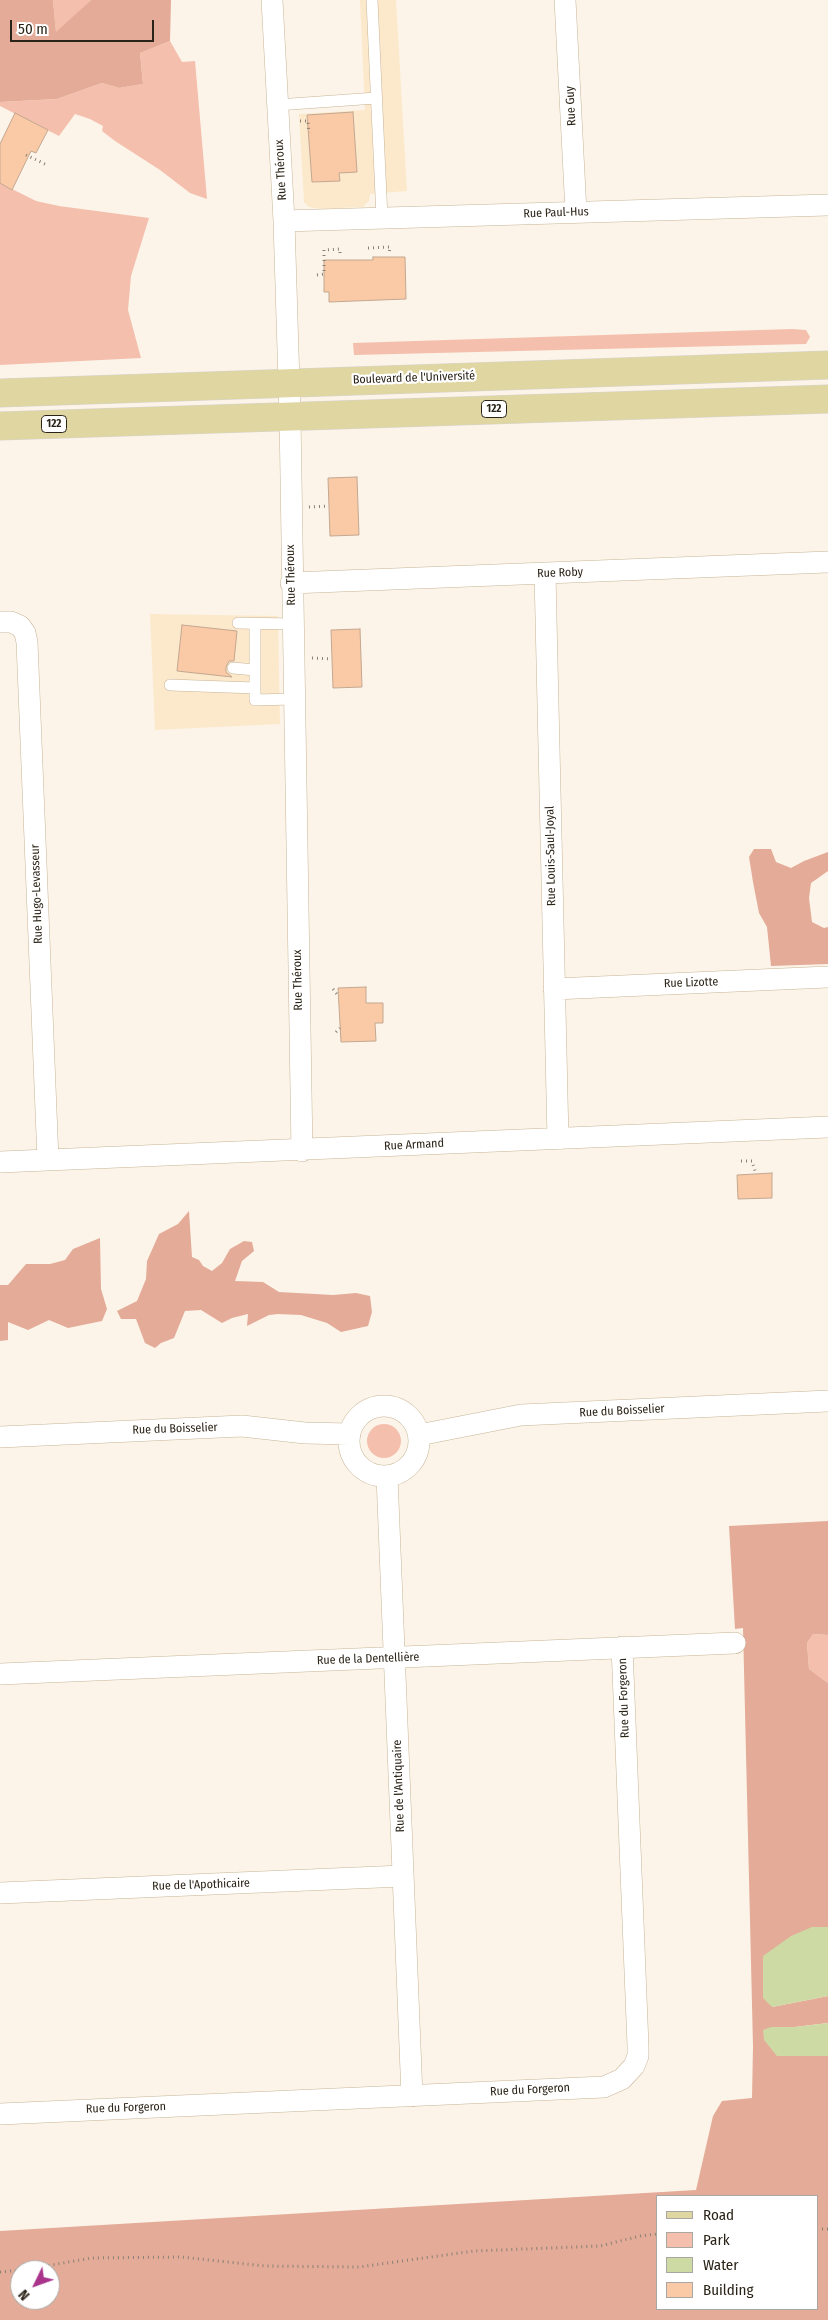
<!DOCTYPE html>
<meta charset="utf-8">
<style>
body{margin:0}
#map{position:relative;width:828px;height:2320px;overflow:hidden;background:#fcf4e8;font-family:"Fira Sans Condensed",sans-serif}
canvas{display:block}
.legend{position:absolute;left:656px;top:2195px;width:162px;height:115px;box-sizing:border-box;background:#fff;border:1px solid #aaa7a2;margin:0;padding:6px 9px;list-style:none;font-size:15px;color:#2a2317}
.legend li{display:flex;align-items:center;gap:10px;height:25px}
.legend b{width:25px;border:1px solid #aaa7a2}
.north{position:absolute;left:10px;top:2260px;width:50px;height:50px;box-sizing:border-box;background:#fff;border:1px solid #aaa7a2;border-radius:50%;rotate:228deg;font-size:14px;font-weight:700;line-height:20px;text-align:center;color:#2a2317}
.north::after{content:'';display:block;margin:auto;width:18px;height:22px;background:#aa348c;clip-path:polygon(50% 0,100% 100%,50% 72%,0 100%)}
.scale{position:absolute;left:10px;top:20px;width:144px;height:22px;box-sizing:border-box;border:2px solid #2a2317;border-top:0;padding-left:6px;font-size:15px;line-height:18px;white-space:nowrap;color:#2a2317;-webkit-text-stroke:4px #fff;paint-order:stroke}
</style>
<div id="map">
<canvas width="828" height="2320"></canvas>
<ul class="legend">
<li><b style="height:6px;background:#e0d6a1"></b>Road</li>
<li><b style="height:14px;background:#f5bfad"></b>Park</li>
<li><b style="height:14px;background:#cddaa4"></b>Water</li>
<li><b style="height:14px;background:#facaa6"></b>Building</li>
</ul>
<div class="north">N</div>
<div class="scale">50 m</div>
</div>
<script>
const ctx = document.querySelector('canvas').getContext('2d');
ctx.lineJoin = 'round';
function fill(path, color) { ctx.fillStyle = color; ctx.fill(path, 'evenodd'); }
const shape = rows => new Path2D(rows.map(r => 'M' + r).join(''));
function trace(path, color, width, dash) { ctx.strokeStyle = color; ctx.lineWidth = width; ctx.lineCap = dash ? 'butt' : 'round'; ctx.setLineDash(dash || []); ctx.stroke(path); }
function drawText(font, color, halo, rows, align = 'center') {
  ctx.font = font + ' "Fira Sans Condensed",sans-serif'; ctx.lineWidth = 4.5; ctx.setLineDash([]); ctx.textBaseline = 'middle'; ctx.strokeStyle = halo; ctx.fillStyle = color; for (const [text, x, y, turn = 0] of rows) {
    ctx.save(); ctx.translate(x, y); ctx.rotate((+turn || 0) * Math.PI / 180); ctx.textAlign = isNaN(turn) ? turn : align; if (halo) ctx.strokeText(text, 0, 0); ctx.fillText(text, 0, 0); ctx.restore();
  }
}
const built = shape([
 [360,0,396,0,407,191,370,194,369,201,363,207,320,209,309,207,304,202,299,114,365,110],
 [150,614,278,616,280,724,155,730]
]);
const green = shape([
 [53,0,91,0,56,33],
 [170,41,182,62,195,61,207,199,190,193,160,170,115,141,102,131,103,126,90,119,75,114,59,136,0,106,0,102,57,99,102,83,119,88,143,84,140,53],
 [0,183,36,201,59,206,149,218,131,276,128,310,141,358,0,365],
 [792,329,806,330,810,337,806,344,354,355,353,343],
 '367 1441a17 17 0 1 1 34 0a17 17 0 1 1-34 0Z',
 [813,1634,828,1635,828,1683,809,1669,807,1643]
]);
const forest = shape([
 [0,0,53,0,56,32,91,0,171,0,170,41,140,53,143,84,119,88,102,83,57,99,0,102],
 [754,849,771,849,776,862,791,868,804,861,828,852,828,871,811,883,809,898,812,922,824,928,828,927,828,964,771,966,767,927,759,913,753,882,749,857],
 [189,1211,192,1257,199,1260,203,1266,212,1271,222,1263,230,1249,244,1241,252,1242,254,1251,242,1261,235,1281,263,1282,279,1292,333,1295,356,1293,370,1296,372,1312,368,1326,341,1332,327,1323,301,1315,278,1314,269,1315,247,1326,248,1314,232,1318,222,1323,201,1310,185,1311,174,1338,161,1343,155,1348,145,1343,136,1319,121,1319,117,1311,137,1301,146,1279,147,1261,159,1234,178,1224],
 [100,1238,101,1289,107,1309,102,1321,68,1328,49,1320,28,1330,8,1322,8,1340,0,1341,0,1285,8,1285,26,1264,50,1264,65,1260,73,1249],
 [828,1521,828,1635,813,1634,807,1643,809,1669,828,1683,828,1927,812,1927,772,2007,828,1996,828,2023,795,2027,771,2027,777,2056,828,2056,828,2320,0,2320,0,2231,696,2190,713,2116,722,2101,752,2098,753,2046,743,1628,735,1629,729,1526],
 [657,2196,817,2196,817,2309,657,2309],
 [20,2270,50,2270,50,2300,20,2300]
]);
const water = shape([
 [812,1927,828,1927,828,1996,772,2007,763,1998,763,1956,791,1936],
 [828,2023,828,2056,777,2056,764,2040,763,2030,771,2027,795,2027]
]);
const building = shape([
 [353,112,357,172,339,173,340,181,312,182,307,115,353,112],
 [15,113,48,130,36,153,31,151,12,190,0,183,0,144,15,113],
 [373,257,405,257,406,299,329,302,329,292,324,292,324,260,373,260,373,257],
 [357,477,359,535,330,536,328,478,357,477],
 [182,625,237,631,234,661,229,661,226,667,226,672,232,677,177,671,182,625],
 [360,629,362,687,333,688,331,630,360,629],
 [366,987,366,1003,383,1003,383,1023,375,1023,376,1041,341,1042,338,988,366,987],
 [772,1173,772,1198,738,1199,737,1175,772,1173]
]);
const path = shape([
 [300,121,308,121,309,133],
 [26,155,47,165],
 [368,248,390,247,389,254],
 [317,275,324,274,324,250,340,249,340,257],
 [309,507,329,506],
 [312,658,332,659],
 [333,989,339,997],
 [336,1032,340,1028],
 [741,1161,752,1161,756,1174],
 [817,2229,828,2229],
 [24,2270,91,2258,181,2257,265,2266,359,2267,474,2251,600,2246,640,2236,657,2234],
 [0,2272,20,2270]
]);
const lane = shape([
 [372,0,382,218],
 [277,105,376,98],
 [238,623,292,624],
 [255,624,255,700,293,699],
 [233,668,255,670],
 [170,685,255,688]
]);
const street = shape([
 [272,0,284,221,290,416,302,1151],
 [565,0,576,212],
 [284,221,828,205],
 [545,574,558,1139],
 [291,583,828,562],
 [0,622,11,622,20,626,25,633,27,642,48,1160],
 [554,989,828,977],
 [0,1162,828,1127],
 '349 1441a35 35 0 1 1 70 0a35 35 0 1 1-70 0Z',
 [419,1435,521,1415,828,1401],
 [0,1437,242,1426,305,1433,350,1434],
 [387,1476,412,2096],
 [0,1674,735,1643],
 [0,1893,403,1876],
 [0,2114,604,2087,622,2079,634,2066,638,2056,638,2046,622,1647]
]);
const primary = shape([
 [0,393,828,365],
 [0,426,828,399]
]);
const shields = [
 [494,409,25],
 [54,424,25]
];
const shieldNames = [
 ["122",494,409],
 ["122",54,424]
];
const streetNames = [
 ["Rue Guy",571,106,-93],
 ["Rue Théroux",281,170,-93],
 ["Rue Paul-Hus",556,213,-2],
 ["Boulevard de l'Université",414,378,-2],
 ["Rue Roby",560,573,-2],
 ["Rue Théroux",291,575,-91],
 ["Rue Louis-Saul-Joyal",551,856,-91],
 ["Rue Hugo-Levasseur",37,894,-92],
 ["Rue Théroux",298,980,-91],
 ["Rue Lizotte",691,983,-2],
 ["Rue Armand",414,1145,-3],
 ["Rue du Boisselier",622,1411,-3],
 ["Rue du Boisselier",175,1429,-2],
 ["Rue de la Dentellière",368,1659,-2],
 ["Rue du Forgeron",624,1698,-92],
 ["Rue de l'Antiquaire",399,1786,-92],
 ["Rue de l'Apothicaire",201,1885,-2],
 ["Rue du Forgeron",530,2090,-3],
 ["Rue du Forgeron",126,2108,-2]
];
fill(built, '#fce9cb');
fill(green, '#f5bfad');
fill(forest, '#e4ab98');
fill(water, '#cddaa4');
fill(building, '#facaa6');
trace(building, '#c3a791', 1);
trace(lane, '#c7b497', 12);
trace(street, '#c7b497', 22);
trace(primary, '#d4d3d1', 29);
trace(path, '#898175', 3, [1, 4]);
trace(lane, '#fff', 11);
trace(street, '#fff', 21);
trace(primary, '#e0d6a1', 28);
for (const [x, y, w] of shields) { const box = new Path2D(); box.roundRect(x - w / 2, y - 8.5, w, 17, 4); ctx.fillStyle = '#fff'; ctx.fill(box); trace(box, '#2a2317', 1); }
drawText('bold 11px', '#2a2317', null, shieldNames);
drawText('12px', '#2a2317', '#fff', streetNames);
</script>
